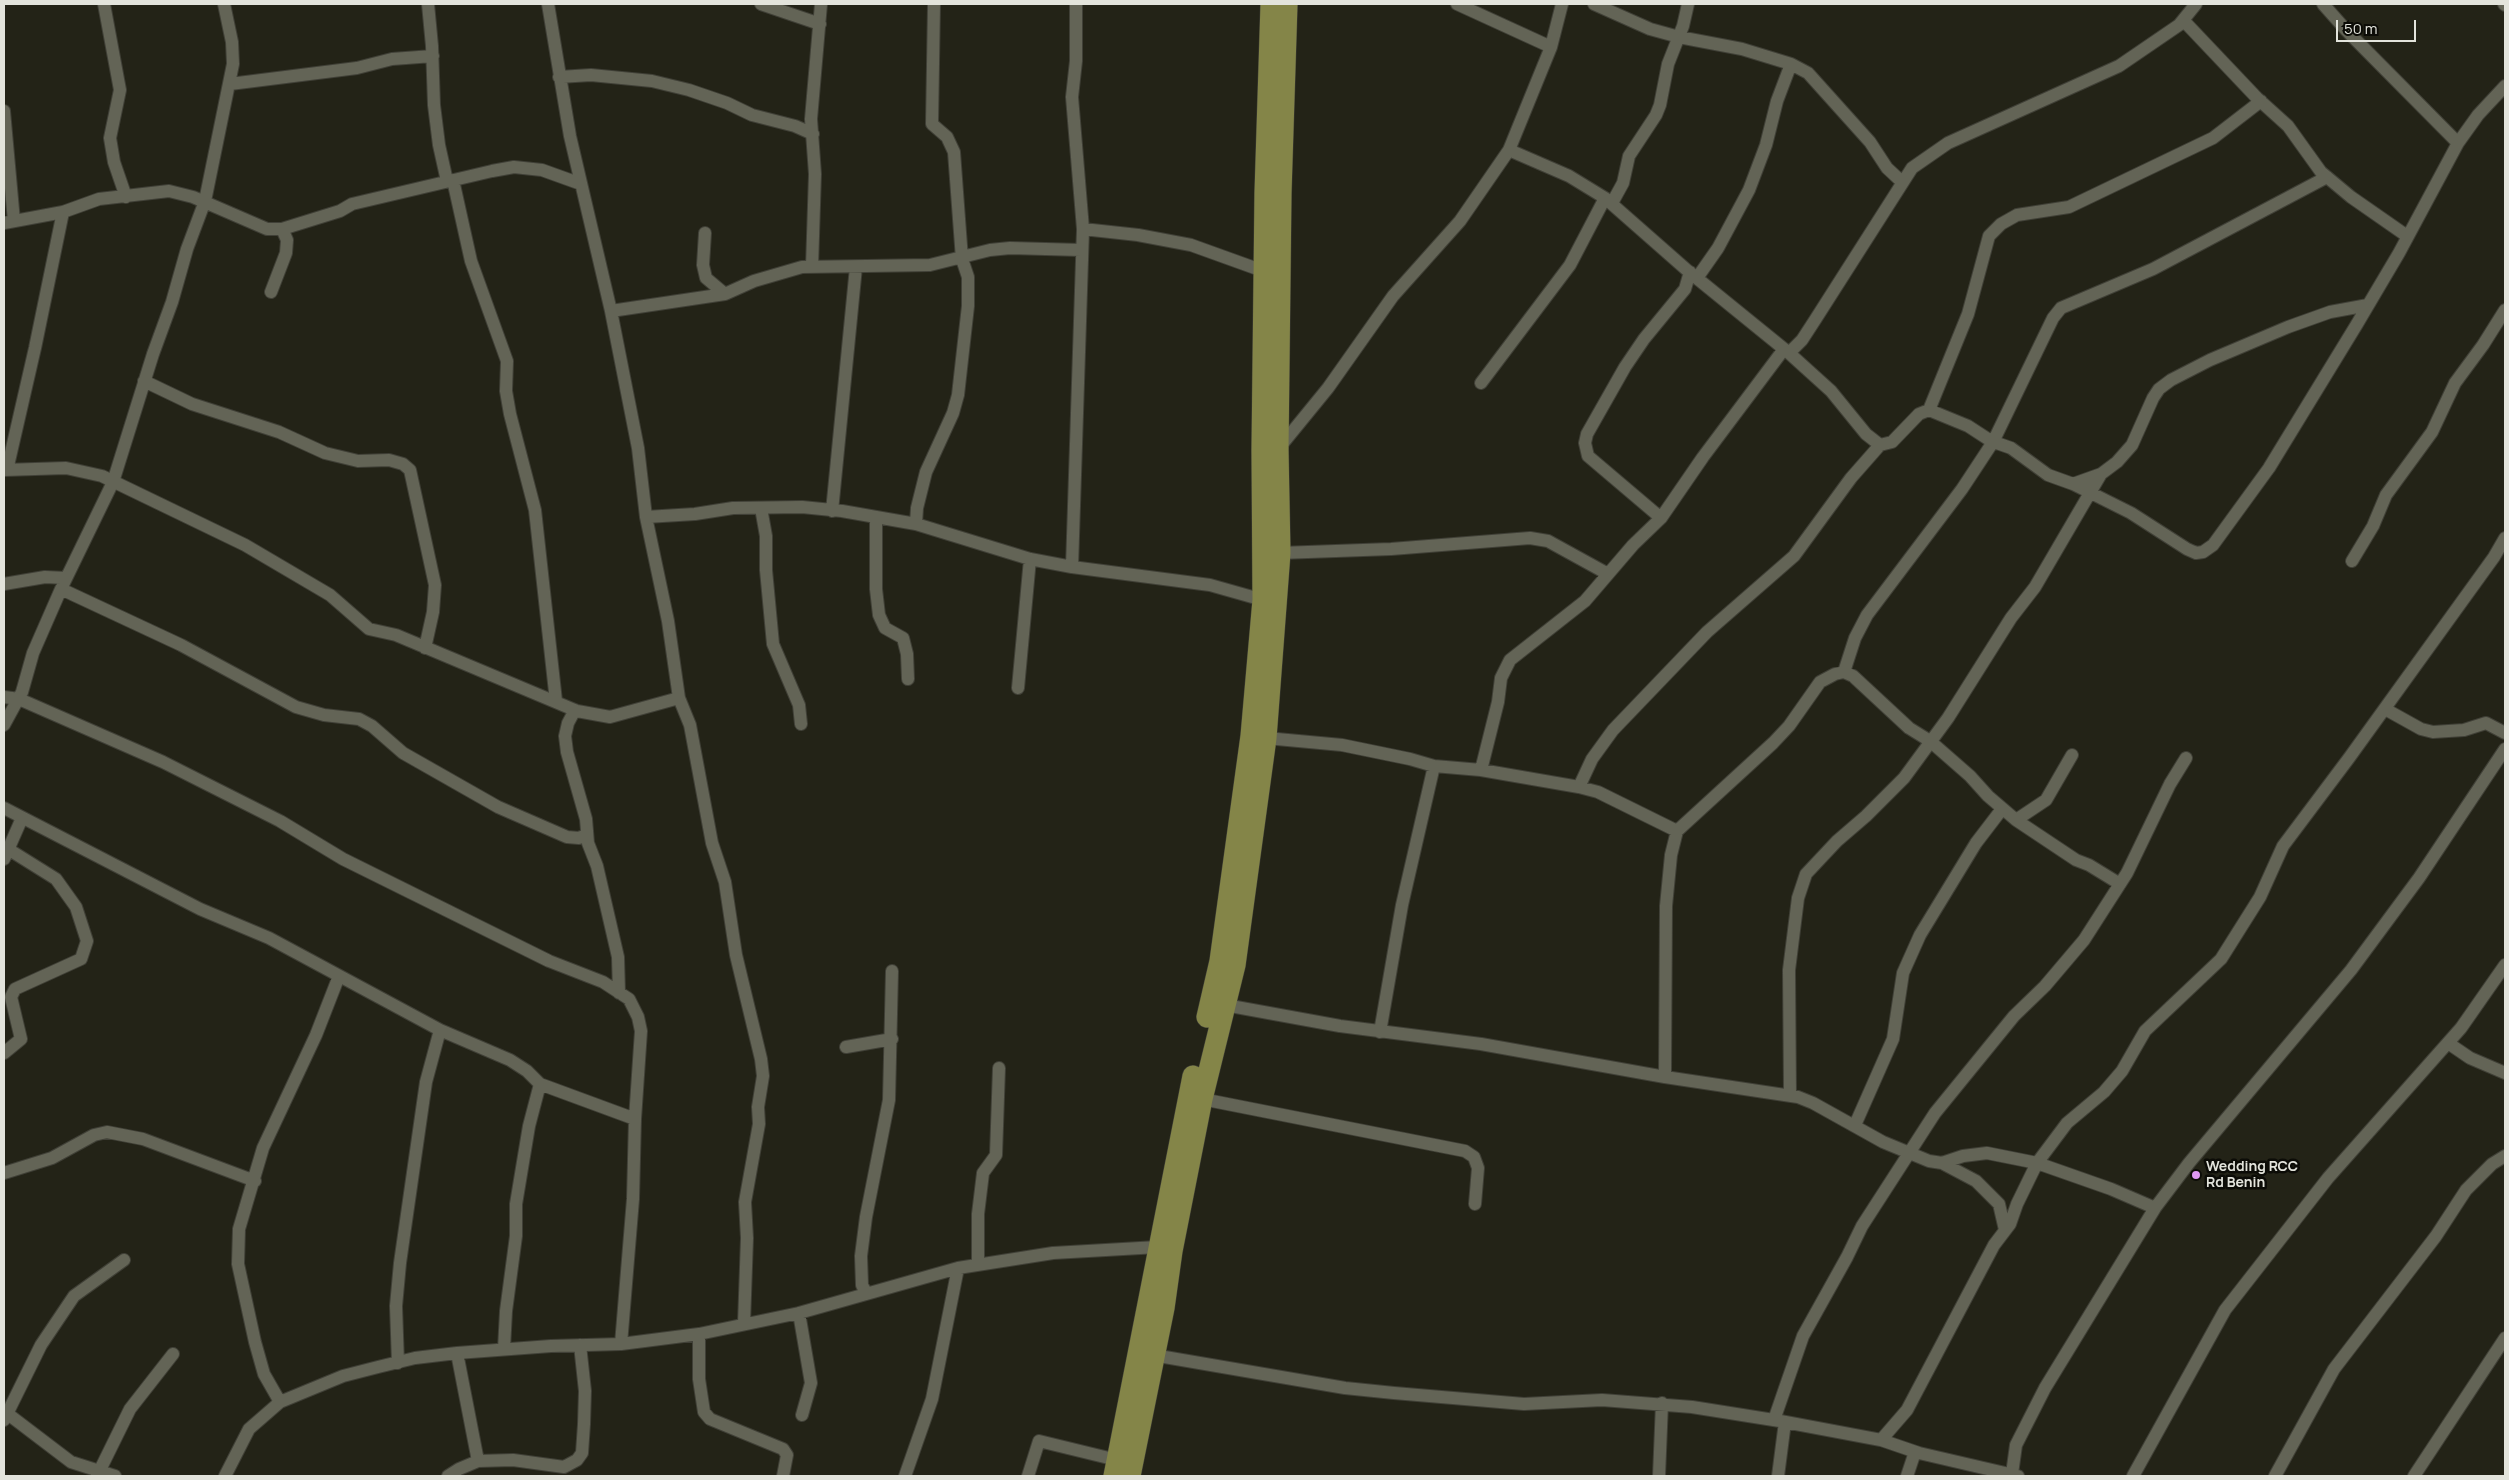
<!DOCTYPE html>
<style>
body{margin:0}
#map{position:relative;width:2509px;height:1480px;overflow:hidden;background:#232317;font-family:Manrope,sans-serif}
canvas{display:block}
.frame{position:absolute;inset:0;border:5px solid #e3e4dc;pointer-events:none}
.scale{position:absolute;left:2336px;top:20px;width:80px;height:22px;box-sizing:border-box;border:2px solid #e3e4dc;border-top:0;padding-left:6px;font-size:15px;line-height:18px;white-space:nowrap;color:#e3e4dc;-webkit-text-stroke:4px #0c0c07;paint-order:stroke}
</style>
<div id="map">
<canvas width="2509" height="1480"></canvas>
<div class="frame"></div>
<div class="scale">50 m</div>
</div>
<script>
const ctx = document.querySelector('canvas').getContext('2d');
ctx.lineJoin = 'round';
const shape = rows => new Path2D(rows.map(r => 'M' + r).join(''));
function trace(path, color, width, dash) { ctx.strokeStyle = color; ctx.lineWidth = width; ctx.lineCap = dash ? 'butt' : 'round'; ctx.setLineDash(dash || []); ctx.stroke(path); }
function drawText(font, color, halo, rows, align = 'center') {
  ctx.font = font + ' Manrope,sans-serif'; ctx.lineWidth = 5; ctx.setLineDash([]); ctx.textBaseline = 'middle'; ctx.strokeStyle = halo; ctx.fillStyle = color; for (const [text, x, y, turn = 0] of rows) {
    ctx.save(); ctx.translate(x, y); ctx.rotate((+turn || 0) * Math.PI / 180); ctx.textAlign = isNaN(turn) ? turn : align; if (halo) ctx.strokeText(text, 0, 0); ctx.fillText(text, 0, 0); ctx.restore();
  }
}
const minor = shape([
 [104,4,120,90,110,138,114,162,126,197],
 [428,4,432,46,434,105,439,145,447,181],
 [548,4,570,136,611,311,638,448,646,517,668,621,679,698,690,725,712,843,725,882,736,955,761,1059,763,1076,758,1107,759,1124,745,1202,747,1238,744,1324],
 [761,4,820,24],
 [1457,4,1551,47],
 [1594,4,1650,29,1679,37,1742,49,1791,64,1808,73,1870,142,1887,168,1902,182],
 [2323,4,2346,30,2458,143],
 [2504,4,2505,5],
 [2183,20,2257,98,2288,126,2321,172,2351,197,2407,236],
 [559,77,591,75,652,81,689,90,727,103,752,115,795,126,813,134],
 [230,84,357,68,392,59,433,56],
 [4,111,14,221],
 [1509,150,1569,176,1605,198,1688,271,1789,353,1831,391,1866,434,1880,445],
 [453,180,471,261,507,361,506,391,510,414,535,510,556,701],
 [1612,203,1623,183,1629,156,1656,115,1660,105,1668,64,1683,26,1688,4],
 [4,223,63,212,99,199,169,191,193,197,267,229,282,229,340,211,352,204,492,171,514,167,542,170,581,184],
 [1083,229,1138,235,1191,245,1266,272],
 [705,233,703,265,706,278,725,294],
 [812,267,815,174,811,119,821,4],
 [1697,278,1718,248,1749,190,1766,145,1777,101,1791,64],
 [271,292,286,253,287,240,282,229],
 [611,311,725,294,754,281,802,267,930,265,990,250,1010,248,1081,250],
 [1789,353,1802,340,1815,320,1912,168,1948,143,2119,66,2179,25,2196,4],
 [144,381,192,404,279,432,325,453,358,461,389,460,403,464,410,470,435,585,433,612,425,648],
 [1481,383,1570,265,1605,198],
 [1929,410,1968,314,1989,236,2001,224,2017,215,2069,207,2213,138,2261,101],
 [1279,448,1328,388,1393,296,1460,221,1509,150,1551,47,1562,4],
 [4,470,66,468,102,476,245,545,330,595,369,629,396,635,577,711,610,717,679,698],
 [7,470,35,348,63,212],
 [2073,484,2101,474,2117,462,2132,445,2153,398,2159,389,2171,380,2210,360,2288,327,2330,312,2368,305],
 [761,508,766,536,766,570,773,644,799,705,801,724],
 [832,511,856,267],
 [646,517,695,514,733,508,802,507,842,511,916,524,1030,559,1072,567,1210,585,1263,600],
 [876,518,876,589,879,615,885,628,903,638,907,654,908,679],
 [1661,518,1588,456,1585,443,1587,434,1625,367,1644,339,1685,289,1690,272],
 [916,524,917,508,926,472,953,413,958,395,968,306,968,277,962,259,954,152,947,137,932,124,934,4],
 [1280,553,1391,549,1530,538,1548,541,1608,574],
 [2352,561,2373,526,2386,495,2432,432,2455,383,2483,345,2505,310],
 [1072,567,1083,229,1072,97,1076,61,1076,4],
 [4,584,45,577,66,578],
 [61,589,181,645,296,707,324,715,359,719,372,726,403,753,498,807,567,837,579,838,586,835],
 [1844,672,1855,638,1867,615,1962,489,1993,442,2053,318,2061,308,2153,269,2327,177],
 [1018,688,1030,559],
 [4,697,19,699,163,762,280,821,343,859,549,961,603,982,629,999,638,1017,641,1031,635,1119,633,1199,621,1344],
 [2385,709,2421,729,2433,732,2464,730,2486,723,2505,733],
 [575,710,568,723,565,736,567,752,586,819,588,843,597,866,618,957,619,993],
 [4,725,22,692,33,653,61,589,113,482,153,354,172,302,187,249,205,201,233,64,232,42,224,4],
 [1266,738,1342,745,1410,759,1434,766,1481,770,1579,787,1598,792,1677,831],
 [1481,770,1498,702,1501,678,1510,660,1585,601,1633,545,1661,518,1703,457,1784,349],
 [1579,787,1592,759,1613,730,1707,632,1794,556,1851,478,1880,445,1892,442,1919,414,1929,410,1968,426,1991,441,2011,448,2048,475,2073,484,2131,513,2187,549,2196,553,2203,552,2213,545,2269,468,2357,324,2399,253,2458,143,2478,115,2505,86],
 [4,808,200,909,269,938,440,1030,510,1060,527,1071,540,1084,635,1119],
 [2016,820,2076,860,2089,865,2120,884],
 [4,859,22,818],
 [1225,1005,1340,1026,1481,1044,1665,1077,1798,1097,1813,1103,1883,1142,1929,1161,1942,1163,1976,1181,1999,1204,2005,1230],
 [1380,1032,1402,905,1434,766],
 [2448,1043,2470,1058,2505,1073],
 [846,1047,892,1039],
 [4,1053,21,1039,11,997,15,989,81,959,87,941,76,907,56,879,8,849],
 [1665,1077,1666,906,1671,855,1677,831,1773,743,1789,726,1820,682,1835,674,1844,672,1853,676,1909,728,1930,741,1970,776,1988,796,2016,820,2046,800,2072,755],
 [1790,1096,1789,970,1798,898,1806,874,1837,841,1866,816,1904,778,1948,718,2011,618,2035,587,2101,474],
 [1202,1099,1465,1151,1474,1157,1478,1168,1475,1204],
 [1855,1125,1893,1039,1903,973,1920,935,1976,843,2002,809],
 [1942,1163,1963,1156,1987,1153,2037,1163,2111,1189,2155,1208],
 [4,1173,52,1158,94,1135,107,1132,143,1139,255,1181],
 [978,1265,978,1214,983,1173,996,1155,999,1068],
 [866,1293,862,1285,861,1256,866,1217,889,1100,892,971],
 [799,1313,811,1383,802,1415],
 [699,1334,699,1379,704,1412,710,1419,783,1449,787,1455,783,1476],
 [504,1349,506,1311,516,1236,516,1204,529,1126,540,1084],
 [457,1353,478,1461],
 [1153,1355,1345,1388,1394,1393,1524,1404,1602,1400,1692,1407,1780,1421,1881,1440,1919,1453,2018,1476],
 [398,1363,396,1306,400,1263,426,1082,440,1030],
 [280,1402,264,1374,255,1342,238,1264,239,1229,263,1148,316,1035,339,976],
 [4,1411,71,1462,115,1476],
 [4,1420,41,1345,74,1296,124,1260],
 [1774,1420,1803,1336,1847,1257,1862,1226,1935,1113,1957,1086,2014,1016,2045,986,2084,940,2127,873,2170,784,2186,758],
 [1881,1440,1907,1410,1994,1245,2010,1224,2017,1204,2037,1163,2067,1123,2104,1092,2122,1071,2145,1031,2221,959,2260,897,2283,846,2349,758,2494,557,2505,538],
 [2012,1474,2016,1445,2045,1388,2155,1208,2189,1163,2351,970,2419,878,2505,749],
 [97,1476,130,1409,173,1354],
 [225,1476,249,1429,280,1402,343,1376,378,1367,415,1358,457,1353,551,1346,621,1344,699,1334,799,1313,958,1268,1053,1253,1158,1247],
 [448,1476,459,1469,478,1461,513,1460,564,1467,577,1460,582,1453,584,1424,585,1391,580,1345],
 [905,1476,932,1399,958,1268],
 [1028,1476,1039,1441,1117,1460],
 [1659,1476,1662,1403],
 [1778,1476,1785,1422],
 [1907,1476,1915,1452],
 [2133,1476,2225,1310,2328,1178,2461,1028,2505,965],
 [2275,1476,2334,1369,2436,1236,2466,1190,2492,1164,2505,1156],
 [2414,1476,2505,1338]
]);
const trunk = shape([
 [1207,1017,1220,961,1251,736,1263,600,1262,450,1265,193,1271,4],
 [1114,1476,1193,1076],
 [1130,1476,1164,1308,1172,1251,1202,1099,1235,965,1266,738,1280,553,1278,450,1281,193,1287,4]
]);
const markers = [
 [2196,1175,5,"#de98f2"]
];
const poiNames = [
 ["Wedding RCC",2206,1167],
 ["Rd Benin",2206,1183]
];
trace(minor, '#404037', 14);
trace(trunk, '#404037', 22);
trace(minor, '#636456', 12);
trace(trunk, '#848548', 21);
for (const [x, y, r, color] of markers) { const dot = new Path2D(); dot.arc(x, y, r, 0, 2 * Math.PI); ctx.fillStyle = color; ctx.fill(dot); trace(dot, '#0c0c07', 2); }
drawText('bold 14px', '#e3e4dc', '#0c0c07', poiNames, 'left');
</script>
